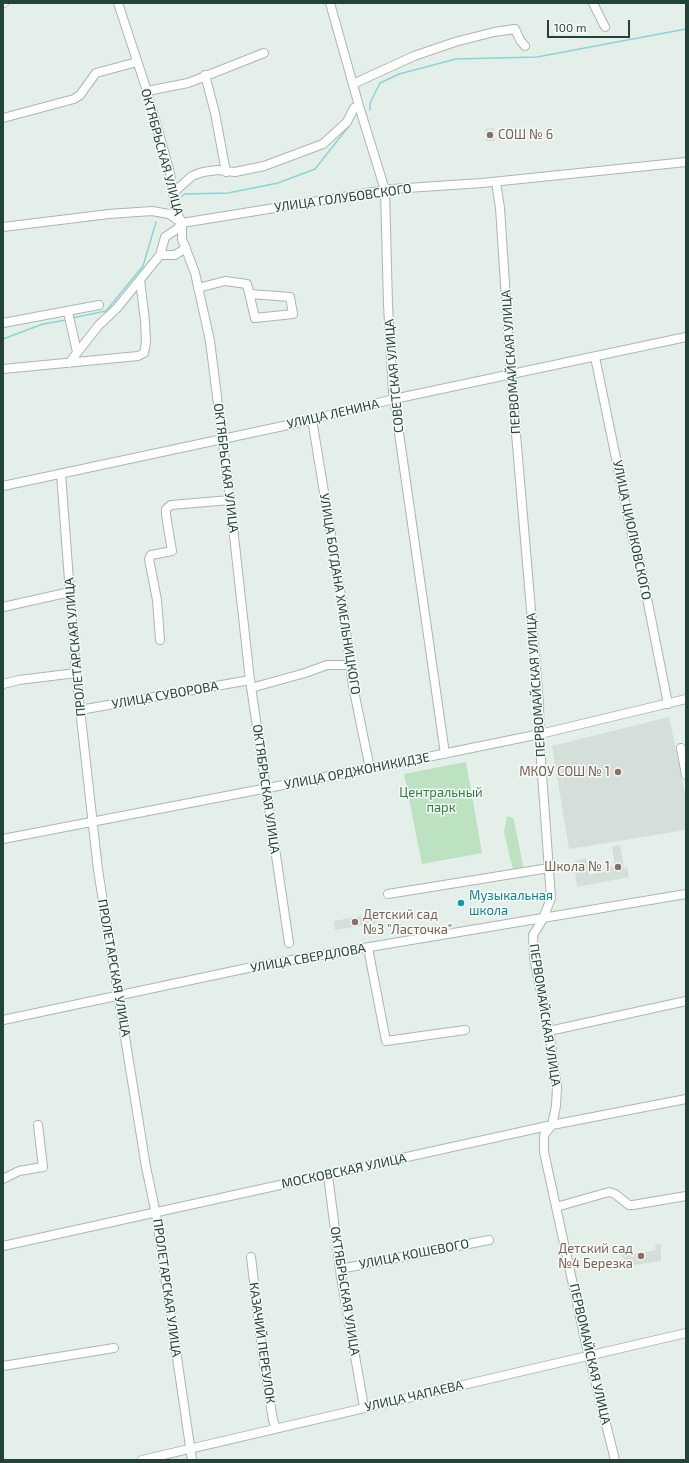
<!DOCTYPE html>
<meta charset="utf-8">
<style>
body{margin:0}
#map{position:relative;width:689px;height:1463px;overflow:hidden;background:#e5efe9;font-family:"Exo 2",sans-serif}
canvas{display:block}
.frame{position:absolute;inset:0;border:4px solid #224336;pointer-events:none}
.scale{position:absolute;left:547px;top:20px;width:83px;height:18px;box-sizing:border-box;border:2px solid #224336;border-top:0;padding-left:5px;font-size:12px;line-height:14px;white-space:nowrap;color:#224336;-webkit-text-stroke:3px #f6fbf8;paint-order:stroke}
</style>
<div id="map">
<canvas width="689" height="1463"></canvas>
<div class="frame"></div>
<div class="scale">100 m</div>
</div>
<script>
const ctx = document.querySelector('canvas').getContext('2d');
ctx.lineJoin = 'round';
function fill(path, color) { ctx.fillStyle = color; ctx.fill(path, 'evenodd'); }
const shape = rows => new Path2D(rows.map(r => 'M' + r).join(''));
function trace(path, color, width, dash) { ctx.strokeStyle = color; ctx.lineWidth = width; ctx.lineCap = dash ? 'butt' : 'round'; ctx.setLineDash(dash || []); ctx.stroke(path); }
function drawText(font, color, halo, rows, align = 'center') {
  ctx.font = font + ' "Exo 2",sans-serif'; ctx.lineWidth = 3; ctx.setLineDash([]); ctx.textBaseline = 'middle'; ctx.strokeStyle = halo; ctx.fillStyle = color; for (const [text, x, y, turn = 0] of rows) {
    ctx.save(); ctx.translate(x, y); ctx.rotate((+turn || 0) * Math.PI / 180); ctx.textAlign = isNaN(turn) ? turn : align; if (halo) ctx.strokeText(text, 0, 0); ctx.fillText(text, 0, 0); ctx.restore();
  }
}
const built = shape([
 [494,128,495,141,486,141,485,129],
 [669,717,686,799,686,830,569,849,552,746],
 [620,845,624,868,627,867,629,877,577,887,574,861,586,858,589,875,608,871,608,867,615,866,612,847],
 [376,913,377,923,335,930,334,921],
 [661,1244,661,1261,626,1266,621,1251,627,1250,628,1255,656,1250,655,1245]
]);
const green = shape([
 [466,762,482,853,422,864,404,774],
 [507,816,513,818,514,821,524,870,516,871,513,869,508,850,504,832]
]);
const stream = shape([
 [370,110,370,103,380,83,399,74,456,59,537,57,686,29],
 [181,197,185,194,228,193,278,183,315,169,349,126],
 [72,318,106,311,143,266,156,222],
 [3,339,43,324,66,320]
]);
const minor = shape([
 [3,3,4,3],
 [118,3,147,91,170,173,175,209,182,223,182,239,195,273,210,341,230,500,250,680,289,943],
 [330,3,359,106,385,190,388,305,393,391,445,754],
 [593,3,605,27],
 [205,75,215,113,226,172],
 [353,84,414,56,455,42,494,32,515,29,520,40,525,46],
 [147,91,188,83,264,53],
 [3,118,74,99,80,95,96,73,137,62],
 [496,182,500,208,511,375,539,704,540,746,551,898,543,919,533,935,534,958,549,1031,557,1087,556,1106,552,1125,544,1135,544,1152,586,1344,615,1460],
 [173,193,192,176,203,172,218,170,235,172,264,166,323,144,347,122,354,108,359,106],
 [3,227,109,214,152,211,169,214,182,223,392,189,482,183,686,162],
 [160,255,175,255,186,248],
 [198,288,225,281,247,284,255,318,293,314,290,297,250,294],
 [68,312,77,352],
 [3,323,99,305],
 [595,357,633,540,641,568,668,704],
 [69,363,99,325,117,308,160,255,165,237,177,229,182,223],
 [3,369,138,356,144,353,146,342,145,321,140,280],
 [312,419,343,608,353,686,370,769],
 [61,474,76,673,98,870,146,1167,156,1214,192,1460],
 [3,486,302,422,394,399,686,337],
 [3,607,70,592],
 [160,640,157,600,149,559,151,555,172,551,166,515,166,509,171,505,230,500],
 [3,684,19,680,76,673],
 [251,688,305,673,327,665,350,665],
 [80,710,250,680],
 [681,748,686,775],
 [3,839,418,759,540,734,686,699],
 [388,894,549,868],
 [368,948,386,1041,465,1030],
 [3,1020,262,965,686,894],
 [549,1031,686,1001],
 [328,1175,341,1277,364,1407],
 [3,1179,19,1171,43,1167,38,1125],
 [556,1207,609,1192,615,1194,629,1205,633,1205,686,1196],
 [3,1246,552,1125,686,1099],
 [251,1257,263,1358,273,1420,276,1428],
 [340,1269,489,1240],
 [3,1366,114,1348],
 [142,1460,686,1333]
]);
const markers = [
 [490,135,4,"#8d6e63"],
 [618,772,4,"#8d6e63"],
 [618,867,4,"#8d6e63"],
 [461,903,4,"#0f9aa8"],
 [355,922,4,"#8d6e63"],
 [641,1256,4,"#8d6e63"]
];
const educationNames = [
 ["СОШ № 6",498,135,"left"],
 ["МКОУ СОШ № 1",610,772],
 ["Школа № 1",610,867],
 ["Детский сад",363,915,"left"],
 ["№3 \"Ласточка\"",363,930,"left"],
 ["Детский сад",633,1249],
 ["№4 Березка",633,1264]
];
const streetNames = [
 ["ОКТЯБРЬСКАЯ УЛИЦА",162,152,75],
 ["УЛИЦА ГОЛУБОВСКОГО",343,198,-8],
 ["ПЕРВОМАЙСКАЯ УЛИЦА",511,362,-94],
 ["СОВЕТСКАЯ УЛИЦА",394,376,-95],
 ["УЛИЦА ЛЕНИНА",333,414,-13],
 ["ОКТЯБРЬСКАЯ УЛИЦА",226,468,83],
 ["УЛИЦА ЦИОЛКОВСКОГО",632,530,78],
 ["УЛИЦА БОГДАНА ХМЕЛЬНИЦКОГО",340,594,81],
 ["ПРОЛЕТАРСКАЯ УЛИЦА",75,647,-95],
 ["ПЕРВОМАЙСКАЯ УЛИЦА",536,685,-94],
 ["УЛИЦА СУВОРОВА",165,695,-10],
 ["УЛИЦА ОРДЖОНИКИДЗЕ",357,771,-11],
 ["ОКТЯБРЬСКАЯ УЛИЦА",266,789,82],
 ["УЛИЦА СВЕРДЛОВА",308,958,-10],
 ["ПРОЛЕТАРСКАЯ УЛИЦА",114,968,80],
 ["ПЕРВОМАЙСКАЯ УЛИЦА",545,1015,81],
 ["МОСКОВСКАЯ УЛИЦА",344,1171,-12],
 ["УЛИЦА КОШЕВОГО",414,1254,-11],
 ["ПРОЛЕТАРСКАЯ УЛИЦА",167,1288,82],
 ["ОКТЯБРЬСКАЯ УЛИЦА",345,1291,81],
 ["КАЗАЧИЙ ПЕРЕУЛОК",262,1343,82],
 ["ПЕРВОМАЙСКАЯ УЛИЦА",590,1354,77],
 ["УЛИЦА ЧАПАЕВА",414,1396,-13]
];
const parkNames = [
 ["Центральный",441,793],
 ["парк",441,808]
];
const cultureNames = [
 ["Музыкальная",469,896],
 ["школа",469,911]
];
fill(built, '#d3dfd8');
fill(green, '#bce2c2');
trace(stream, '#89d5d8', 1.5);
trace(minor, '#a7b8b0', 10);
trace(minor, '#fff', 8);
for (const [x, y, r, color] of markers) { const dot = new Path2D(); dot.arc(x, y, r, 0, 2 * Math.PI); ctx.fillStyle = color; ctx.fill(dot); trace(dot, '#f6fbf8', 1.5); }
drawText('13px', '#785e54', '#f6fbf8', educationNames, 'right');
drawText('13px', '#224336', '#f6fbf8', streetNames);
drawText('13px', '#287e40', '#f6fbf8', parkNames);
drawText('13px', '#0d838f', '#f6fbf8', cultureNames, 'left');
</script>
